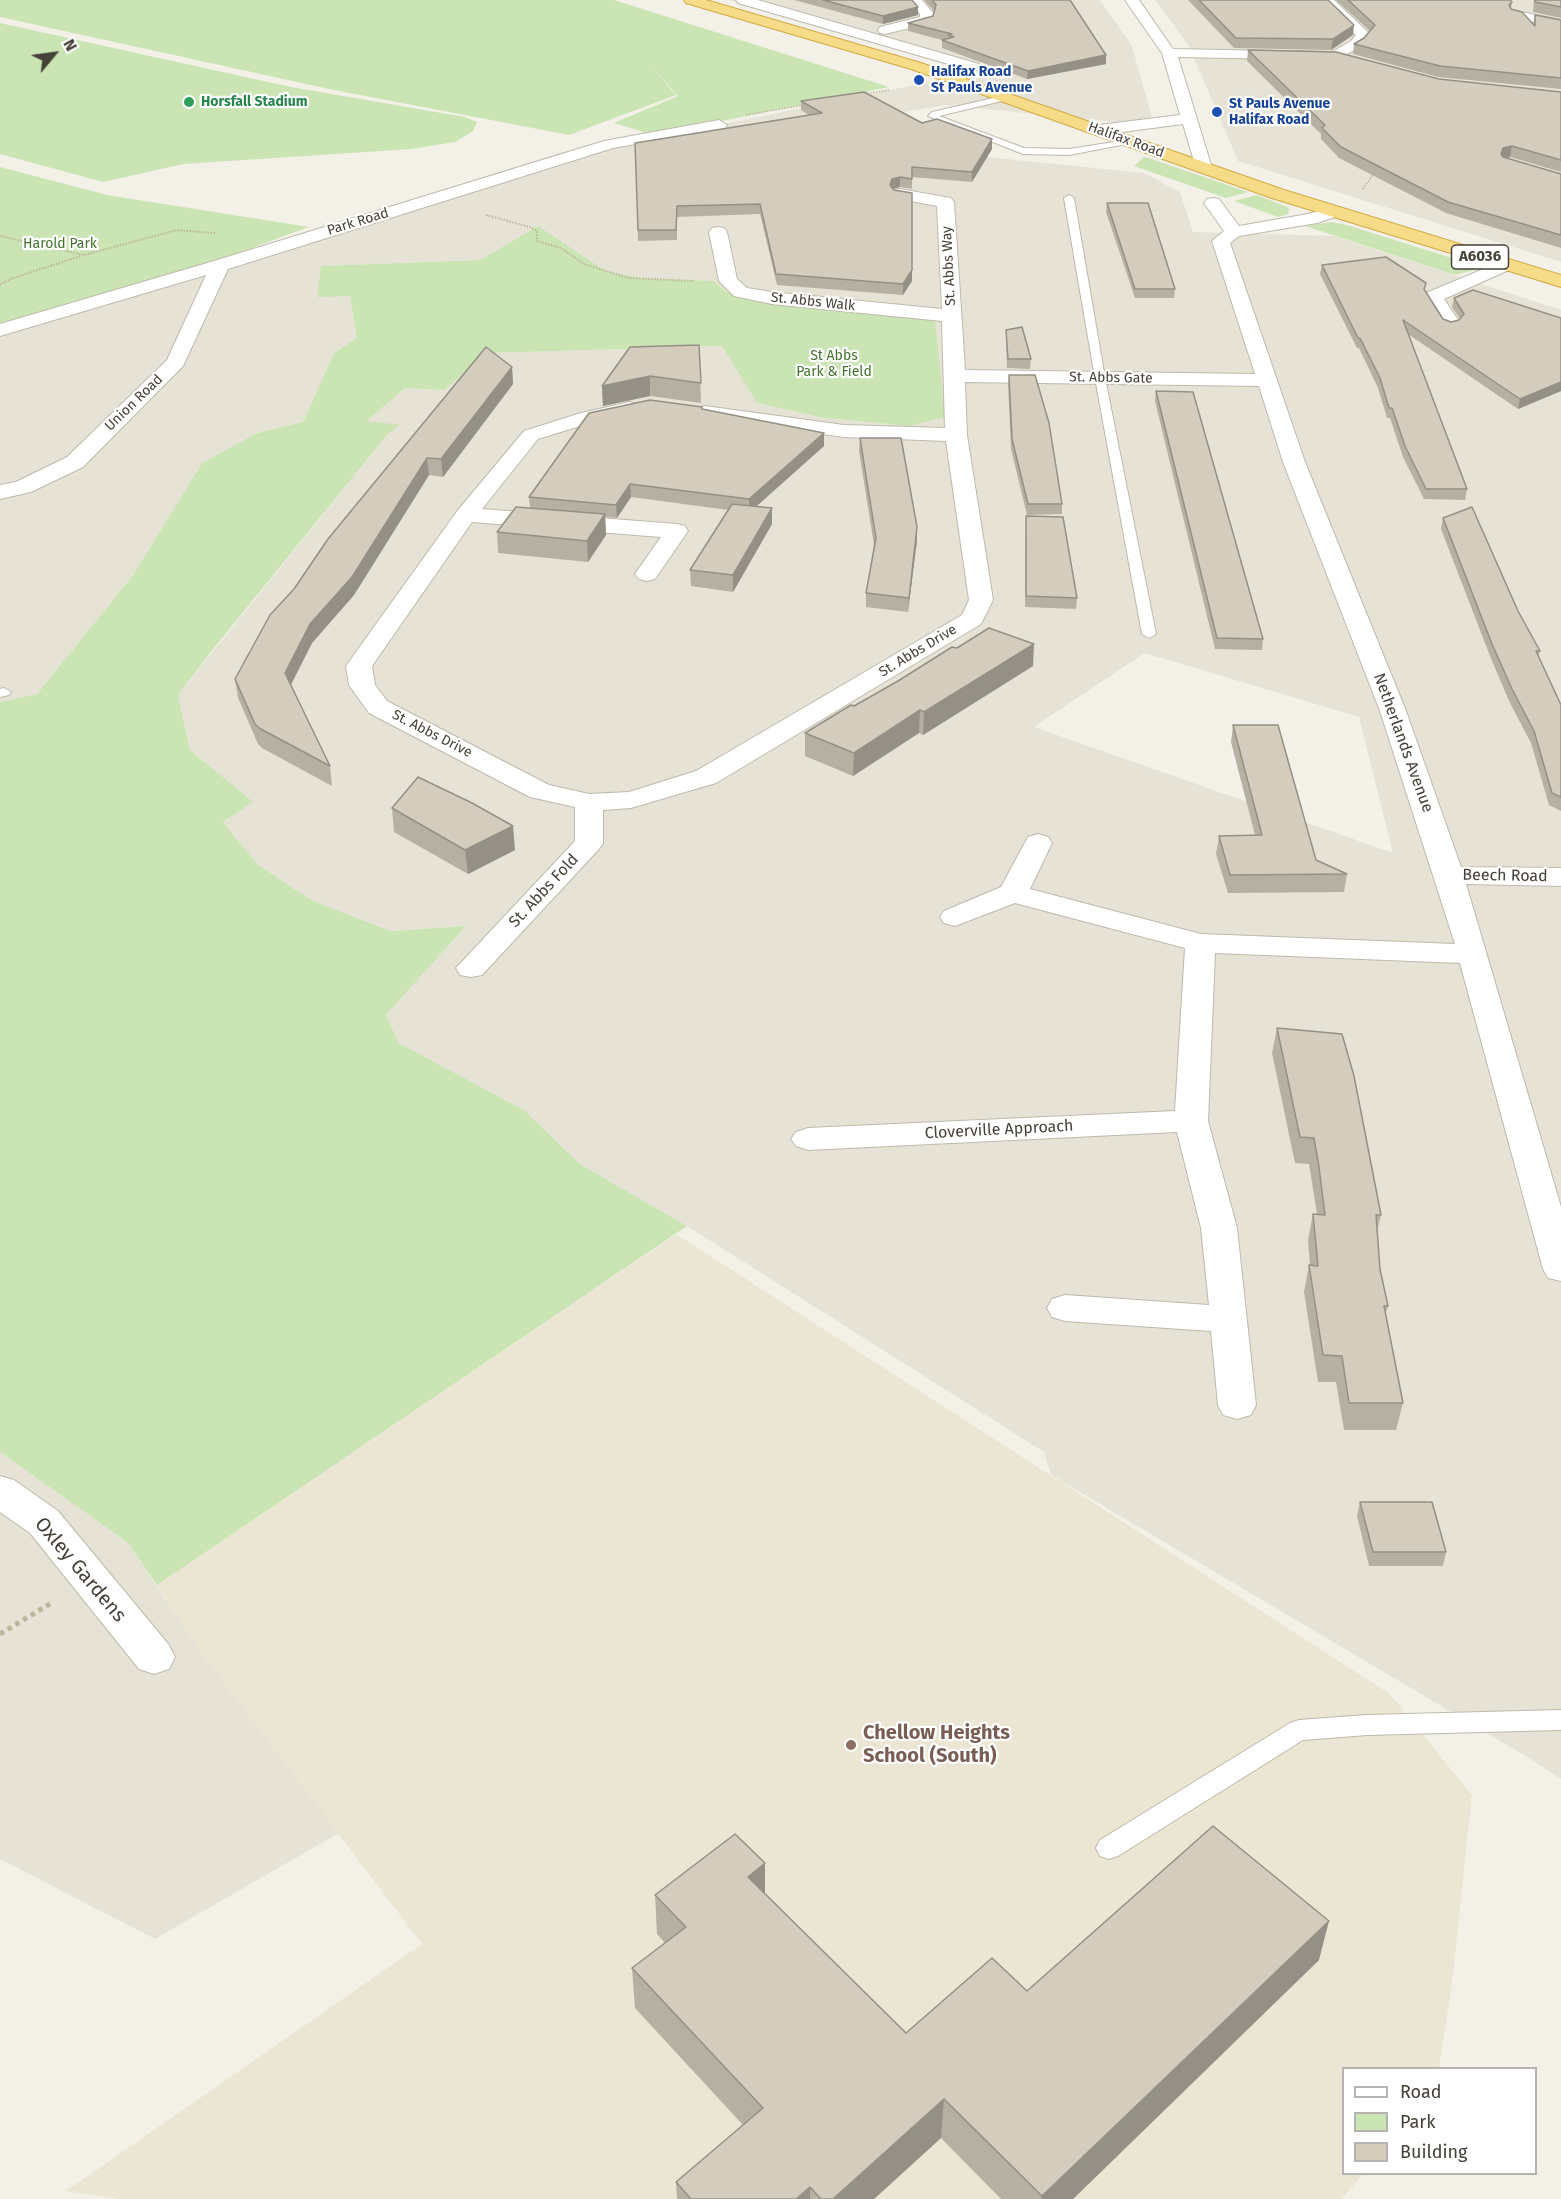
<!DOCTYPE html>
<style>
body{margin:0}
#map{position:relative;width:1561px;height:2199px;overflow:hidden;background:#f3f0e8;font-family:"Fira Sans",sans-serif}
canvas{display:block}
.legend{position:absolute;left:1342px;top:2067px;width:195px;height:108px;box-sizing:border-box;background:#fff;border:2px solid #b5b3af;margin:0;padding:8px 10px;list-style:none;font-size:18px;color:#464137}
.legend li{display:flex;align-items:center;gap:12px;height:30px}
.legend b{width:30px;border:2px solid #b5b3af}
.north{position:absolute;left:24px;top:24px;width:60px;height:60px;-webkit-text-stroke:4px #fff;paint-order:stroke;rotate:61deg;font-size:16px;font-weight:700;line-height:24px;text-align:center;color:#464137}
.north::after{content:'';display:block;margin:auto;width:21px;height:27px;background:#464137;clip-path:polygon(50% 0,100% 100%,50% 72%,0 100%)}
</style>
<div id="map">
<canvas width="1561" height="2199"></canvas>
<ul class="legend">
<li><b style="height:8px;background:#fff"></b>Road</li>
<li><b style="height:16px;background:#cae4b4"></b>Park</li>
<li><b style="height:16px;background:#d4cdbe"></b>Building</li>
</ul>
<div class="north">N</div>
</div>
<script>
const ctx = document.querySelector('canvas').getContext('2d');
ctx.lineJoin = 'round';
function fill(path, color) { ctx.fillStyle = color; ctx.fill(path, 'evenodd'); }
const shape = rows => new Path2D(rows.map(r => 'M' + r).join(''));
function trace(path, color, width, dash) { ctx.strokeStyle = color; ctx.lineWidth = width; ctx.lineCap = dash ? 'butt' : 'round'; ctx.setLineDash(dash || []); ctx.stroke(path); }
function drawText(font, color, halo, rows, align = 'center') {
  ctx.font = font + ' "Fira Sans",sans-serif'; ctx.lineWidth = 4.5; ctx.setLineDash([]); ctx.textBaseline = 'middle'; ctx.strokeStyle = halo; ctx.fillStyle = color; for (const [text, x, y, turn = 0] of rows) {
    ctx.save(); ctx.translate(x, y); ctx.rotate((+turn || 0) * Math.PI / 180); ctx.textAlign = isNaN(turn) ? turn : align; if (halo) ctx.strokeText(text, 0, 0); ctx.fillText(text, 0, 0); ctx.restore();
  }
}
const residential = shape([
 [729,0,1100,0,1132,46,1152,117,1125,123,946,105,828,125,928,151,1144,173,1180,192,1193,232,1334,236,1561,310,1561,1779,1524,1755,1051,1475,1044,1452,687,1226,580,1164,524,1110,399,1043,386,1015,466,926,391,931,313,901,258,865,223,822,252,802,190,750,178,695,387,435,399,426,366,422,405,388,444,390,490,353,723,346,758,403,824,418,909,426,757,301,727,292,714,281,643,278,606,271,538,226,480,260,321,266,350,296,357,338,334,353,303,422,257,433,202,463,133,575,37,694,0,702,0,324,219,260,563,152,719,125,978,72],
 [1145,653,1359,717,1393,853,1034,727],
 [1155,0,1561,0,1561,262,1238,161,1189,46],
 [0,1452,127,1542,209,1663,339,1833,155,1939,0,1859]
]);
const education = shape([
 [676,1234,1390,1694,1472,1795,1452,1983,1439,2068,1344,2068,1344,2174,1364,2174,1341,2199,119,2199,66,2191,422,1944,209,1663,157,1585]
]);
const green = shape([
 [0,0,614,0,889,87,653,135,614,123,678,96,647,60,676,95,569,135,329,89,0,17],
 [0,23,291,87,465,117,477,122,473,131,455,142,412,149,183,164,103,182,0,154],
 [1144,157,1146,157,1248,192,1226,198,1134,166],
 [0,167,107,195,309,227,219,260,0,324],
 [1257,195,1287,207,1289,209,1288,214,1278,217,1234,201],
 [1332,222,1347,225,1483,268,1455,275,1305,226],
 [538,226,606,271,643,278,714,281,727,292,757,301,935,320,945,417,909,426,824,418,757,403,722,346,490,353,444,390,405,388,367,421,400,425,387,435,214,648,178,695,190,750,253,802,223,822,258,865,313,901,391,931,466,926,386,1015,399,1043,524,1110,580,1164,687,1226,157,1585,127,1542,0,1452,0,702,37,694,133,575,202,463,257,433,303,422,334,353,357,338,350,296,317,297,321,266,480,260]
]);
const pathFar2 = shape([
 [864,94,889,90],
 [746,115,803,105],
 [1363,189,1374,173]
]);
const pathFar1 = shape([
 [486,215,530,227,537,231,537,241,561,248,584,264,628,278,694,281],
 [0,236,84,255,177,230,215,233],
 [0,285,10,279,81,256]
]);
const path = shape([
 [0,1634,53,1602]
]);
const service = shape([
 [1007,95,1011,97,1010,99,939,116,1024,148,1069,149,1133,139,1137,142,1069,155,1023,154,928,116,932,112,1007,95],
 [1069,195,1074,198,1105,378,1156,634,1149,638,1142,634,1095,378,1064,198,1069,195],
 [4,688,11,692,9,695,0,697,0,689,4,688],
 [1561,1710,1561,1730,1367,1735,1303,1740,1118,1856,1109,1859,1100,1856,1096,1848,1100,1840,1290,1723,1299,1720,1367,1715,1561,1710]
]);
const minor = shape([
 [736,0,758,0,979,64,981,67,979,70,969,70,738,3,736,0],
 [908,0,922,0,934,14,931,23,885,34,880,33,878,30,880,27,920,17,920,14,908,0],
 [1125,0,1139,0,1173,49,1332,52,1351,41,1356,35,1319,0,1334,0,1371,35,1361,47,1335,60,1178,57,1212,168,1204,173,1196,168,1183,124,1099,135,1091,130,1099,125,1180,115,1162,53,1125,0],
 [1516,11,1561,20,1561,28,1511,18,1509,15,1516,11],
 [719,120,727,125,725,128,613,148,228,269,183,366,83,467,31,492,0,499,0,485,16,482,67,457,167,360,206,275,0,336,0,324,214,261,604,141,719,120],
 [900,189,945,197,951,198,954,202,965,370,1255,374,1212,241,1224,231,1204,203,1207,199,1213,198,1219,199,1239,226,1308,214,1332,207,1338,208,1341,212,1338,216,1317,223,1239,236,1230,243,1305,462,1406,711,1461,867,1561,868,1561,886,1466,884,1561,1207,1561,1281,1548,1278,1543,1269,1460,963,1215,953,1208,1121,1237,1228,1256,1405,1251,1415,1237,1419,1223,1415,1218,1405,1211,1331,1065,1321,1052,1317,1047,1308,1052,1299,1065,1295,1209,1305,1201,1228,1177,1132,808,1150,796,1146,791,1139,796,1132,808,1128,1175,1111,1185,948,1015,903,955,926,944,923,940,917,944,911,1001,887,1028,837,1038,834,1048,837,1052,843,1030,889,1201,934,1455,944,1380,711,1283,462,1259,386,965,382,967,435,993,600,981,624,716,783,631,808,603,810,603,843,599,849,482,975,471,977,460,975,456,968,575,841,575,807,530,797,369,713,349,685,346,666,458,510,524,431,581,413,630,402,637,404,640,408,637,412,593,422,538,439,482,509,677,524,685,526,688,531,655,579,647,581,639,579,635,574,661,537,472,522,372,666,375,685,387,701,549,785,589,794,629,792,696,771,962,615,969,600,946,441,844,437,705,418,698,416,695,412,698,408,705,406,844,425,945,428,942,321,772,304,734,296,719,281,709,232,712,228,718,227,724,228,727,232,737,279,747,288,772,292,942,309,937,206,894,198,892,194,894,190,900,189],
 [1505,260,1511,261,1514,265,1511,269,1444,299,1460,323,1457,327,1450,329,1443,327,1424,297,1426,293,1505,260],
 [0,1476,14,1480,58,1511,169,1645,175,1657,169,1669,154,1674,139,1669,30,1533,0,1512,0,1476]
]);
const trunk = shape([
 [684,0,706,0,921,63,1284,190,1561,275,1561,287,1272,198,911,69,686,3,684,0]
]);
const wall = shape([
 [794,0,912,0,918,15,883,24],
 [924,0,1070,0,1106,64,1027,79,942,48,942,40,908,31,908,23,933,16,934,11],
 [1188,0,1328,0,1353,35,1331,50,1234,48],
 [1336,0,1510,0,1512,2,1511,9,1533,24,1535,15,1561,20,1561,89,1438,77,1353,54,1354,44,1364,38,1370,31],
 [1534,0,1561,0,1561,18,1533,12],
 [1248,50,1439,79,1561,92,1561,172,1510,157,1507,158,1561,174,1561,248,1446,213,1339,158,1321,139,1321,134,1247,61],
 [801,101,922,123,992,149,972,182,912,177,912,189,900,187,893,189,912,270,912,281,903,295,777,285,760,214,677,217,677,240,638,241,635,143,809,115,801,110],
 [1107,203,1175,289,1174,298,1135,298,1106,212],
 [1322,265,1426,283,1424,290,1443,319,1451,322,1460,319,1452,307,1454,298,1561,318,1561,391,1518,409,1408,334,1467,489,1465,500,1424,499,1403,457,1390,418,1387,418,1378,388,1359,348,1357,348,1320,274],
 [1006,330,1031,359,1030,369,1007,368,1006,339],
 [699,345,701,403,650,396,603,406,602,386],
 [512,367,513,384,443,477,429,475,354,595,312,643,291,685,330,766,332,786,262,748,258,744,238,698,235,679,294,589],
 [1009,375,1062,504,1062,514,1027,515,1011,449,1008,385],
 [1156,391,1263,639,1262,650,1215,649,1155,401],
 [702,409,824,433,824,446,756,506,772,508,772,524,733,592,691,586,690,570,728,510,631,497,617,518,605,517,606,535,588,562,498,553,497,532,530,508,529,497],
 [860,438,917,540,908,612,866,607,866,593,874,545,859,451],
 [1026,516,1077,598,1076,609,1025,607],
 [1443,518,1518,611,1540,651,1538,657,1561,705,1561,811,1549,805,1531,743,1509,701,1490,656,1441,529],
 [957,648,1033,666,923,735,919,733,853,776,805,756,805,733],
 [1233,725,1316,860,1347,874,1344,892,1228,893,1216,854,1219,836,1255,835,1231,742],
 [392,808,515,850,468,874,394,832],
 [1277,1028,1381,1215,1377,1231,1380,1269,1388,1306,1385,1316,1403,1403,1396,1430,1344,1430,1336,1382,1318,1382,1304,1292,1309,1265,1310,1265,1308,1240,1313,1214,1317,1214,1309,1164,1295,1163,1272,1053],
 [1360,1502,1446,1552,1443,1566,1369,1566,1357,1516],
 [765,1894,906,2033,1027,1991,1319,1960,1073,2199,1001,2199,941,2138,874,2199,677,2199,676,2182,743,2125,635,2008,632,1968,665,1943,657,1934,655,1895]
]);
const shadedWall = shape([
 [918,7,918,15,883,24,883,16],
 [1354,25,1353,35,1331,50,1333,39],
 [1106,55,1106,64,1027,79,1028,71],
 [992,139,992,149,972,182,972,172],
 [1512,146,1510,157,1501,160,1501,154,1503,148],
 [900,177,900,187,892,189,890,185,892,179],
 [912,270,912,281,903,295,903,284],
 [512,367,513,384,443,477,441,459],
 [650,376,650,396,603,406,602,386],
 [1561,382,1561,391,1518,409,1520,399],
 [824,433,824,446,749,513,749,499],
 [427,458,429,475,354,595,312,643,287,692,285,673,310,624],
 [630,484,631,497,617,518,616,505],
 [772,508,772,524,733,592,733,575],
 [605,514,606,535,588,562,587,541],
 [917,527,917,540,908,612,909,598],
 [1034,644,1033,666,923,735,924,712],
 [920,710,919,733,853,776,854,753],
 [513,826,515,850,468,874,465,850],
 [765,1863,765,1903,748,1877],
 [1329,1921,1319,1960,1073,2199,1041,2199,1042,2196],
 [944,2099,941,2138,874,2199,833,2199],
 [810,2187,810,2199,796,2199]
]);
const building = shape([
 [823,0,912,0,918,7,883,16,823,0],
 [932,0,1070,0,1106,55,1028,71,942,40,954,37,948,35,952,34,908,23,933,16,936,5,932,0],
 [1199,0,1328,0,1354,25,1333,39,1236,38,1199,0],
 [1348,0,1510,0,1512,2,1509,5,1511,9,1522,12,1535,26,1535,15,1561,20,1561,78,1440,66,1354,44,1364,38,1375,25,1348,0],
 [1535,0,1561,0,1561,7,1535,2,1535,0],
 [1248,50,1336,52,1439,79,1561,92,1561,160,1512,146,1503,148,1501,154,1503,157,1561,174,1561,235,1448,202,1341,147,1322,128,1325,125,1248,50],
 [864,92,922,123,937,119,992,139,972,172,912,167,912,179,900,177,892,179,890,185,894,190,912,193,912,270,903,284,776,274,760,204,677,206,676,230,638,230,635,143,822,113,801,101,864,92],
 [1107,203,1148,203,1175,289,1135,289,1107,203],
 [1386,257,1426,283,1424,289,1443,319,1451,322,1459,320,1464,314,1454,298,1473,290,1561,318,1561,382,1520,399,1403,320,1467,489,1426,489,1405,446,1392,408,1389,408,1380,378,1360,338,1358,338,1322,265,1386,257],
 [1022,327,1031,359,1008,359,1006,330,1022,327],
 [699,345,701,383,650,376,602,386,630,347,699,345],
 [486,347,512,367,441,459,427,458,352,577,310,624,285,673,330,766,259,728,255,724,235,679,270,615,294,589,328,539,486,347],
 [1009,375,1035,375,1049,423,1062,504,1028,504,1012,439,1009,375],
 [1156,391,1193,392,1263,639,1217,638,1156,391],
 [650,400,702,407,702,409,824,433,749,499,630,484,616,505,529,497,589,413,650,400],
 [860,438,901,438,917,527,909,598,866,593,876,538,860,438],
 [732,504,772,508,733,575,690,570,732,504],
 [516,507,605,514,587,541,497,532,516,507],
 [1472,507,1518,611,1540,651,1536,651,1561,705,1561,797,1552,793,1534,731,1512,689,1492,644,1443,518,1472,507],
 [1026,516,1063,517,1077,598,1026,596,1026,516],
 [989,628,1034,644,924,712,920,710,854,753,805,733,851,705,854,706,898,681,952,647,957,648,989,628],
 [1233,725,1278,725,1316,860,1347,874,1230,875,1219,836,1262,835,1233,725],
 [418,777,472,803,513,826,465,850,392,808,418,777],
 [1277,1028,1342,1034,1354,1076,1381,1215,1376,1215,1380,1269,1388,1306,1384,1306,1403,1403,1349,1403,1342,1356,1323,1355,1309,1265,1318,1266,1313,1214,1325,1215,1319,1167,1314,1138,1300,1137,1277,1028],
 [1360,1502,1432,1502,1446,1552,1373,1552,1360,1502],
 [1213,1826,1329,1921,1042,2196,944,2099,833,2199,821,2199,810,2187,796,2199,691,2199,676,2182,763,2108,632,1968,686,1927,655,1895,735,1834,765,1863,748,1877,906,2033,992,1958,1027,1991,1213,1826]
]);
const markers = [
 [919,80,6,"#1a4fb4"],
 [189,102,6,"#2e9e5b"],
 [1217,112,6,"#1a4fb4"],
 [851,1745,6,"#8d6e63"]
];
const farTransitnames = [
 ["Halifax Road",931,72],
 ["St Pauls Avenue",931,88],
 ["St Pauls Avenue",1229,104],
 ["Halifax Road",1229,120]
];
const farLeisurenames = [
 ["Horsfall Stadium",201,102]
];
const farStreetnames = [
 ["Halifax Road",1126,140,20],
 ["Park Road",358,222,-17],
 ["St. Abbs Way",949,266,-93],
 ["St. Abbs Walk",813,302,6],
 ["St. Abbs Gate",1111,378,1],
 ["Union Road",134,403,-44],
 ["St. Abbs Drive",918,651,-31],
 ["St. Abbs Drive",432,734,27]
];
const farParknames = [
 ["Harold Park",60,244],
 ["St Abbs",834,356],
 ["Park & Field",834,372]
];
const shields = [
 [1480,257,57]
];
const shieldNames = [
 ["A6036",1480,257]
];
const streetNames = [
 ["Netherlands Avenue",1403,743,70],
 ["Beech Road",1505,876,1],
 ["St. Abbs Fold",544,891,-47],
 ["Cloverville Approach",999,1130,-3]
];
const nearStreetnames = [
 ["Oxley Gardens",80,1570,50]
];
const nearEducationnames = [
 ["Chellow Heights",863,1733],
 ["School (South)",863,1756]
];
fill(residential, '#e6e3d6');
fill(education, '#ebe6d3');
fill(green, '#cae4b4');
trace(service, '#beb9ab', 2);
trace(minor, '#beb9ab', 2);
trace(trunk, '#d2a942', 2);
trace(pathFar2, '#beb59d', 1.5, [1.5, 1.5]);
trace(pathFar1, '#beb59d', 2, [1.5, 1.5]);
trace(path, '#beb59d', 5, [4.5, 4.5]);
fill(service, '#fff');
fill(minor, '#fff');
fill(trunk, '#f6dc88');
fill(wall, '#b6b0a3');
fill(shadedWall, '#949085');
fill(building, '#d4cdbe');
trace(building, '#949085', 1.5);
for (const [x, y, r, color] of markers) { const dot = new Path2D(); dot.arc(x, y, r, 0, 2 * Math.PI); ctx.fillStyle = color; ctx.fill(dot); trace(dot, '#fff', 2); }
drawText('bold 14px', '#164399', '#fff', farTransitnames, 'left');
drawText('bold 14px', '#27864d', '#fff', farLeisurenames, 'left');
drawText('14px', '#464137', '#fff', farStreetnames);
drawText('14px', '#43732e', '#fff', farParknames);
for (const [x, y, w] of shields) { const box = new Path2D(); box.roundRect(x - w / 2, y - 12, w, 24, 4.5); ctx.fillStyle = '#fff'; ctx.fill(box); trace(box, '#464137', 1.5); }
drawText('bold 15px', '#464137', null, shieldNames);
drawText('16px', '#464137', '#fff', streetNames);
drawText('20px', '#464137', '#fff', nearStreetnames);
drawText('bold 20px', '#785e54', '#fff', nearEducationnames, 'left');
</script>
